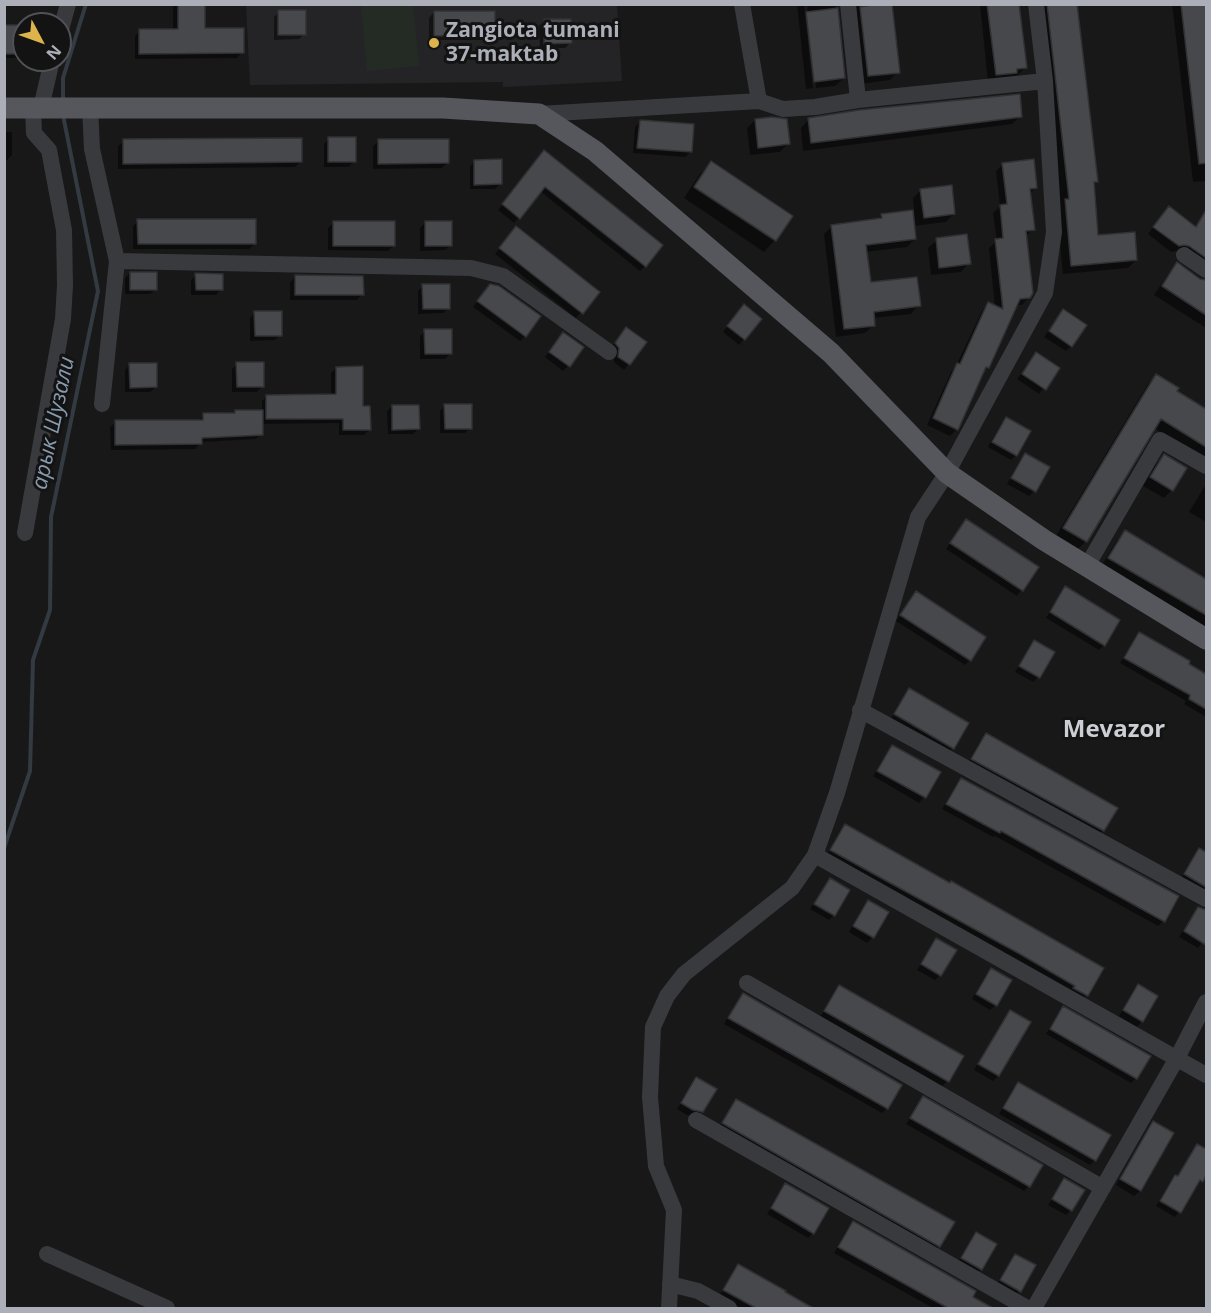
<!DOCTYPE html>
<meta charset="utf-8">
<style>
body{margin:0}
#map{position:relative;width:1211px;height:1313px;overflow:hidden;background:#181819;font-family:"Open Sans",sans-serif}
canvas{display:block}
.frame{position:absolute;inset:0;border:6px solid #acafb8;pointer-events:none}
.north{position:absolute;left:12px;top:12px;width:60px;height:60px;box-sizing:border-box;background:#131314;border:2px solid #505156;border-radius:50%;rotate:131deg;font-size:16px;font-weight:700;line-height:24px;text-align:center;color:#acafb8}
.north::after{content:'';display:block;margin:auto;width:21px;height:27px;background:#ddb44c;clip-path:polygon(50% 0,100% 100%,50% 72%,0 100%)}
</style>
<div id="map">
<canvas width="1211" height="1313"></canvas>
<div class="frame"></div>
<div class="north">N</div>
</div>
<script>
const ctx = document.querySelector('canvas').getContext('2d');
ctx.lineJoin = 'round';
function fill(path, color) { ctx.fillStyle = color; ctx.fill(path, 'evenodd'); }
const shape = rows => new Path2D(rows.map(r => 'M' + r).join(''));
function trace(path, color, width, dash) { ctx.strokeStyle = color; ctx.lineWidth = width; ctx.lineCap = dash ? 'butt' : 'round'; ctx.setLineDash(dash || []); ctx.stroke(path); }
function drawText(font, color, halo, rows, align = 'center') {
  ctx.font = font + ' "Open Sans",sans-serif'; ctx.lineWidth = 6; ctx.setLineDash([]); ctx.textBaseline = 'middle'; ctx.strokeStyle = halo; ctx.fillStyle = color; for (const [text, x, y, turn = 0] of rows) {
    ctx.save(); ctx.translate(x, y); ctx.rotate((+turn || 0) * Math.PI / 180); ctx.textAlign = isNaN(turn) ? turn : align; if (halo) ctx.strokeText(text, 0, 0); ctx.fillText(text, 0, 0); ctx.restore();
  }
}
const built = shape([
 [246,5,617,5,622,81,503,87,503,82,250,85]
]);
const green = shape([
 [361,5,413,5,419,66,367,71]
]);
const shadow = shape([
 [173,4,203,4,203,30,242,52,237,58,135,59,135,36,140,31,173,30],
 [797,4,804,4,813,88,806,89],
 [807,4,836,4,844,78,835,86,816,88],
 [851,4,890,4,898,72,890,80,860,84],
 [980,4,1018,4,1026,67,1018,75,988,83],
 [1037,4,1076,4,1097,181,1093,185,1096,236,1136,260,1128,268,1063,274],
 [1172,4,1206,4,1206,181,1193,182],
 [279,12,304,34,299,39,274,40,274,17],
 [434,12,494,35,489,40,429,40,429,18],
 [545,20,570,43,565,48,540,48,539,26],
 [4,26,24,26,24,58,4,58],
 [1021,116,1012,124,803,151,801,128,809,119],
 [755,120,788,144,780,152,750,155,747,128],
 [640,122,690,152,685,157,633,153,635,127],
 [4,132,12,132,12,155,7,160,4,160],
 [329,139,354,161,349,167,324,167,324,144],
 [124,141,300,162,295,167,118,169,118,146],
 [379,141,447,163,442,168,373,169,373,146],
 [539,158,645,266,640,271,540,191,514,223,498,210],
 [475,161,500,184,495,189,470,189,470,166],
 [711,163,791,216,775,240,764,252,684,198,700,174],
 [1003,164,1036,188,1029,194,1033,229,1026,236,1029,297,1022,305,1016,305,988,367,982,373,957,429,950,436,927,425,951,372,956,366,982,311,988,304,995,307,989,248,997,241,993,213,1000,206,996,171],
 [921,190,954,214,946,222,913,226,915,239,907,247,865,252,869,284,919,305,911,314,873,318,874,325,865,333,836,337,824,234,832,226,877,220,882,215,914,211,913,198],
 [1162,215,1194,228,1204,216,1206,217,1206,257,1200,264,1182,253,1176,251,1171,252,1148,234],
 [138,221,255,243,249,249,133,249,133,226],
 [333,223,394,245,388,251,328,250,328,228],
 [425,223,451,245,445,250,420,251,420,228],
 [511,233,598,292,576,318,495,254],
 [937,240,969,263,961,272,931,275,928,248],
 [1177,264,1200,280,1206,282,1206,328,1154,295,1169,273],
 [130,273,156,289,150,294,125,294,125,278],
 [196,275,221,289,216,295,191,295,191,280],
 [295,277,362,294,357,300,290,300,290,282],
 [490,285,525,336,520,341,473,307],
 [423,286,448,308,443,313,418,314,418,291],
 [739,311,760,319,739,345,723,332],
 [1063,311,1071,346,1066,351,1044,337],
 [255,312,280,335,275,340,250,341,250,318],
 [425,331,451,353,445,359,420,359,420,336],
 [621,334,645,343,624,370,614,362,614,354,610,349],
 [558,339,568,366,563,371,545,357],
 [1036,354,1058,368,1039,394,1017,379],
 [130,364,156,387,150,392,125,392,125,370],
 [237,364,262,386,257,392,232,392,232,369],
 [336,368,362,407,369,430,364,435,339,435,339,423,261,424,261,434,256,439,201,442,195,449,111,450,110,427,116,422,199,421,204,414,262,411,262,401,267,396,331,395,331,373],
 [1156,376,1175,392,1206,410,1206,460,1154,428,1086,541,1078,549,1056,536,1148,384],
 [445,405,470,428,465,433,440,433,440,411],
 [393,406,418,429,413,434,388,434,387,411],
 [1006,419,1016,455,1011,460,988,447,1001,424],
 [1025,455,1048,468,1034,491,1029,496,1007,484,1020,460],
 [1164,456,1172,490,1164,498,1143,486,1156,464],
 [1206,484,1206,522,1189,512],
 [966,521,1037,568,1017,596,946,549],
 [1126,532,1206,580,1206,627,1101,567,1117,540],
 [1065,588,1104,645,1099,650,1046,618],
 [916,593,970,660,965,665,896,621],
 [1139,634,1206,676,1206,717,1184,704,1186,701,1120,663],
 [1034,642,1038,677,1033,682,1015,672],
 [909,690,953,748,947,753,890,720],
 [987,735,1116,808,1103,830,1098,836,967,764,981,740],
 [893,746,938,773,924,797,919,803,873,776],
 [961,780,1163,921,1158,926,995,836,993,837,942,809,956,785],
 [845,826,1102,969,1086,995,1081,1001,826,856,840,831],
 [1199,850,1206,854,1206,895,1180,880],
 [830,880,834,915,829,920,810,909],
 [868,902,887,913,873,937,867,943,849,932,863,907],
 [1198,908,1206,911,1206,937,1198,948,1179,937],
 [936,940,940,975,935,980,917,970],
 [991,970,996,1005,990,1010,972,999,986,975],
 [1138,986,1142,1021,1137,1027,1119,1016,1133,991],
 [839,987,948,1081,942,1086,820,1017],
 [743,995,887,1108,882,1113,724,1024,738,1000],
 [1063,1008,1136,1078,1131,1083,1046,1034],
 [1010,1012,1029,1022,998,1076,993,1081,974,1070,1005,1017],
 [696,1079,702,1111,697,1117,687,1115,677,1109],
 [1019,1084,1095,1160,1090,1165,999,1114,1013,1089],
 [923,1098,1029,1186,1024,1191,906,1124],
 [736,1101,939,1246,934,1251,718,1128],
 [1154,1123,1172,1134,1140,1191,1134,1196,1116,1185,1149,1128],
 [1197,1145,1206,1151,1206,1172,1175,1217,1156,1206,1170,1182,1177,1177,1192,1151],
 [1064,1180,1071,1210,1066,1215,1048,1205],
 [786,1185,813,1233,808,1238,767,1214],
 [853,1223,971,1297,990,1308,933,1308,834,1253,848,1228],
 [977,1234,981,1269,976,1274,957,1263],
 [1015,1255,1019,1291,1014,1296,996,1285],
 [738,1266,811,1308,741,1308,719,1296]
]);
const stream = shape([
 [63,101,63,78,86,4],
 [4,848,30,771,33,660,50,610,51,517,98,291,63,115]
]);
const building = shape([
 [178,4,205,4,205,28,244,28,244,53,139,54,139,29,178,29,178,4],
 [879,4,892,4,900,73,868,76,860,7,879,4],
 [987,4,1019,4,1027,68,1017,69,1017,73,996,75,987,4],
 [1047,4,1077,4,1098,182,1094,182,1098,235,1135,232,1137,260,1071,266,1065,199,1069,199,1047,4],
 [1181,4,1206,4,1206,163,1199,164,1181,4],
 [838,8,845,78,814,82,806,12,838,8],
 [278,10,306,10,306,35,278,35,278,10],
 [434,11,495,11,495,35,434,36,434,11],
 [544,19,571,19,572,43,544,44,544,19],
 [4,25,22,25,22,54,4,54,4,25],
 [1020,94,1022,117,811,143,808,118,859,110,1020,94],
 [772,117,787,119,790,144,758,148,755,119,772,117],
 [640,120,694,124,692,152,637,148,640,120],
 [328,137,356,137,356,162,328,162,328,137],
 [302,138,302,162,123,164,123,139,302,138],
 [378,139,449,139,449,163,378,164,378,139],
 [544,150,663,245,646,267,545,187,520,219,502,204,544,150],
 [502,159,502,184,474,185,474,160,502,159],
 [1034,159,1037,188,1030,189,1035,230,1026,231,1033,293,1030,298,1020,299,989,368,986,367,958,430,933,418,957,363,960,364,988,302,1003,309,995,239,1003,238,1000,205,1007,204,1002,163,1034,159],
 [711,161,793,216,776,241,694,187,711,161],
 [952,185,955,214,924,218,920,189,952,185],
 [1169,206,1196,227,1206,210,1206,258,1189,246,1184,245,1179,246,1153,227,1169,206],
 [913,210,916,239,866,245,871,282,917,277,921,306,874,312,875,326,844,329,831,225,882,218,881,214,913,210],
 [137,219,256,219,256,244,138,244,137,219],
 [333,221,395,221,395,246,333,246,333,221],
 [425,221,452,221,452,246,425,246,425,221],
 [516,226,600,292,583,314,499,248,516,226],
 [967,234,971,264,939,268,936,238,967,234],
 [1177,262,1200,279,1206,280,1206,315,1162,286,1177,262],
 [130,272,157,272,157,290,130,290,130,272],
 [195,273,223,274,223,290,196,290,195,273],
 [295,275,363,276,364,295,295,295,295,275],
 [422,284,450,284,450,309,423,309,422,284],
 [490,284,499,286,541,316,526,337,477,301,490,284],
 [744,304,762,319,745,340,727,326,744,304],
 [1063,309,1087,325,1072,347,1049,331,1063,309],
 [254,311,282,311,282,336,255,336,254,311],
 [626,327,647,342,630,365,618,357,619,348,615,343,626,327],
 [424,329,452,329,452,354,425,354,424,329],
 [563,332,584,347,570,367,549,352,563,332],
 [1036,352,1060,368,1046,390,1022,374,1036,352],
 [236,362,264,362,264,387,237,387,236,362],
 [129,363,157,363,157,387,130,388,129,363],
 [363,366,363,406,370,406,371,430,343,430,343,419,266,419,266,395,336,394,336,367,363,366],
 [1156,374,1179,388,1177,391,1206,409,1206,447,1161,419,1087,542,1063,528,1156,374],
 [444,404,472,404,472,429,445,429,444,404],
 [392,405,419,405,420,429,392,430,392,405],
 [235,410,263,410,263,435,202,438,202,444,115,445,115,420,203,420,203,413,235,413,235,410],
 [1006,417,1031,431,1017,456,992,442,1006,417],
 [1025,453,1050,467,1036,492,1011,478,1025,453],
 [1164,454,1187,468,1173,491,1150,477,1164,454],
 [966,519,1039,567,1023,591,950,543,966,519],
 [1125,530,1206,579,1206,615,1108,558,1125,530],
 [1065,586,1120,620,1105,646,1050,612,1065,586],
 [916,591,986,637,971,661,900,615,916,591],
 [1139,632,1190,661,1189,664,1206,674,1206,709,1189,699,1190,695,1124,658,1139,632],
 [1034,640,1055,652,1040,678,1019,666,1034,640],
 [909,688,969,723,954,749,894,714,909,688],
 [986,733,1118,808,1104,831,971,759,986,733],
 [892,745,941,772,926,798,877,771,892,745],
 [961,778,1179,896,1165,922,1001,831,1000,833,946,804,961,778],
 [845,824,950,883,951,881,1104,968,1088,996,1073,988,1075,986,1020,954,830,850,845,824],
 [1199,848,1206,852,1206,887,1184,874,1199,848],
 [830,878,850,890,835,916,814,904,830,878],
 [868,900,889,912,874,938,853,926,868,900],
 [1198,907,1206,910,1206,945,1184,931,1198,907],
 [936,938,957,950,941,976,921,964,936,938],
 [991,968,1012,980,997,1006,976,994,991,968],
 [1138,984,1158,996,1143,1022,1123,1010,1138,984],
 [839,985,964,1056,949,1082,824,1011,839,985],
 [743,993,902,1085,888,1109,728,1018,743,993],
 [1063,1006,1151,1056,1137,1079,1050,1029,1063,1006],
 [1010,1010,1031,1022,999,1076,978,1064,1010,1010],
 [696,1077,717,1089,703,1112,693,1110,681,1103,696,1077],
 [1018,1082,1111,1135,1096,1161,1003,1108,1018,1082],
 [923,1096,1043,1165,1030,1187,910,1118,923,1096],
 [736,1099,955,1222,940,1247,722,1123,736,1099],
 [1153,1121,1174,1133,1141,1191,1120,1179,1153,1121],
 [1197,1144,1206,1149,1206,1175,1203,1182,1200,1180,1181,1213,1160,1201,1175,1175,1178,1176,1197,1144],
 [1064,1178,1085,1190,1072,1211,1052,1199,1064,1178],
 [785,1183,829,1208,814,1234,771,1208,785,1183],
 [853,1221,976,1291,973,1297,993,1308,948,1308,838,1247,853,1221],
 [976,1232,997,1244,982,1270,961,1258,976,1232],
 [1015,1254,1036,1265,1021,1292,1000,1280,1015,1254],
 [738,1264,786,1291,785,1292,813,1308,756,1308,723,1290,738,1264]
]);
const minor = shape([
 [742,4,759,101],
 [848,4,858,100],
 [60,33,68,4],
 [90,107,92,149,117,261,102,404],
 [41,108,52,60],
 [539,114,759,101,783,109,815,107,858,100,1045,81],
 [1184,255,1206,270],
 [117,261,471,268,503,276,609,352],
 [25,533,63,319,65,285,64,230,49,150,34,133,33,108],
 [1087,566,1160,440,1206,466],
 [860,710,1206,899],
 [815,855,1206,1075],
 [747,983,1103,1188],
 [696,1120,1027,1308],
 [47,1254,167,1308],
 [670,1284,698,1291,729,1308],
 [669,1308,674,1210,656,1166,650,1097,653,1027,667,996,684,974,792,888,815,855,837,793,918,517,947,473,1045,293,1054,232,1045,81,1036,4],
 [1034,1308,1177,1058,1206,1002]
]);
const major = shape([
 [4,108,443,108,539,114,595,151,831,353,947,473,1044,540,1206,639]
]);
const markers = [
 [434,43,6,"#ddb44c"]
];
const poiNames = [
 ["Zangiota tumani",446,31],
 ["37-maktab",446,55]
];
const waterNames = [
 ["арык Шузали",54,423,-78]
];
const quarterNames = [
 ["Mevazor",1114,730]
];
fill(built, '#242426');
fill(green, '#242b25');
fill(shadow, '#0007');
trace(stream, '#333a41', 4);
fill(building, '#47484c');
trace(building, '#323235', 1.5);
trace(minor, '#393a3e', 16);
trace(major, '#56575d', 21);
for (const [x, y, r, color] of markers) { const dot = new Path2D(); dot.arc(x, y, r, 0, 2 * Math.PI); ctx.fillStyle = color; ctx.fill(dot); trace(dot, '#131314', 2); }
drawText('bold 21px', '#acafb8', '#131314', poiNames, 'left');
drawText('italic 22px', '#879aae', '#131314', waterNames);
drawText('bold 24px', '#ccced4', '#131314', quarterNames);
</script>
